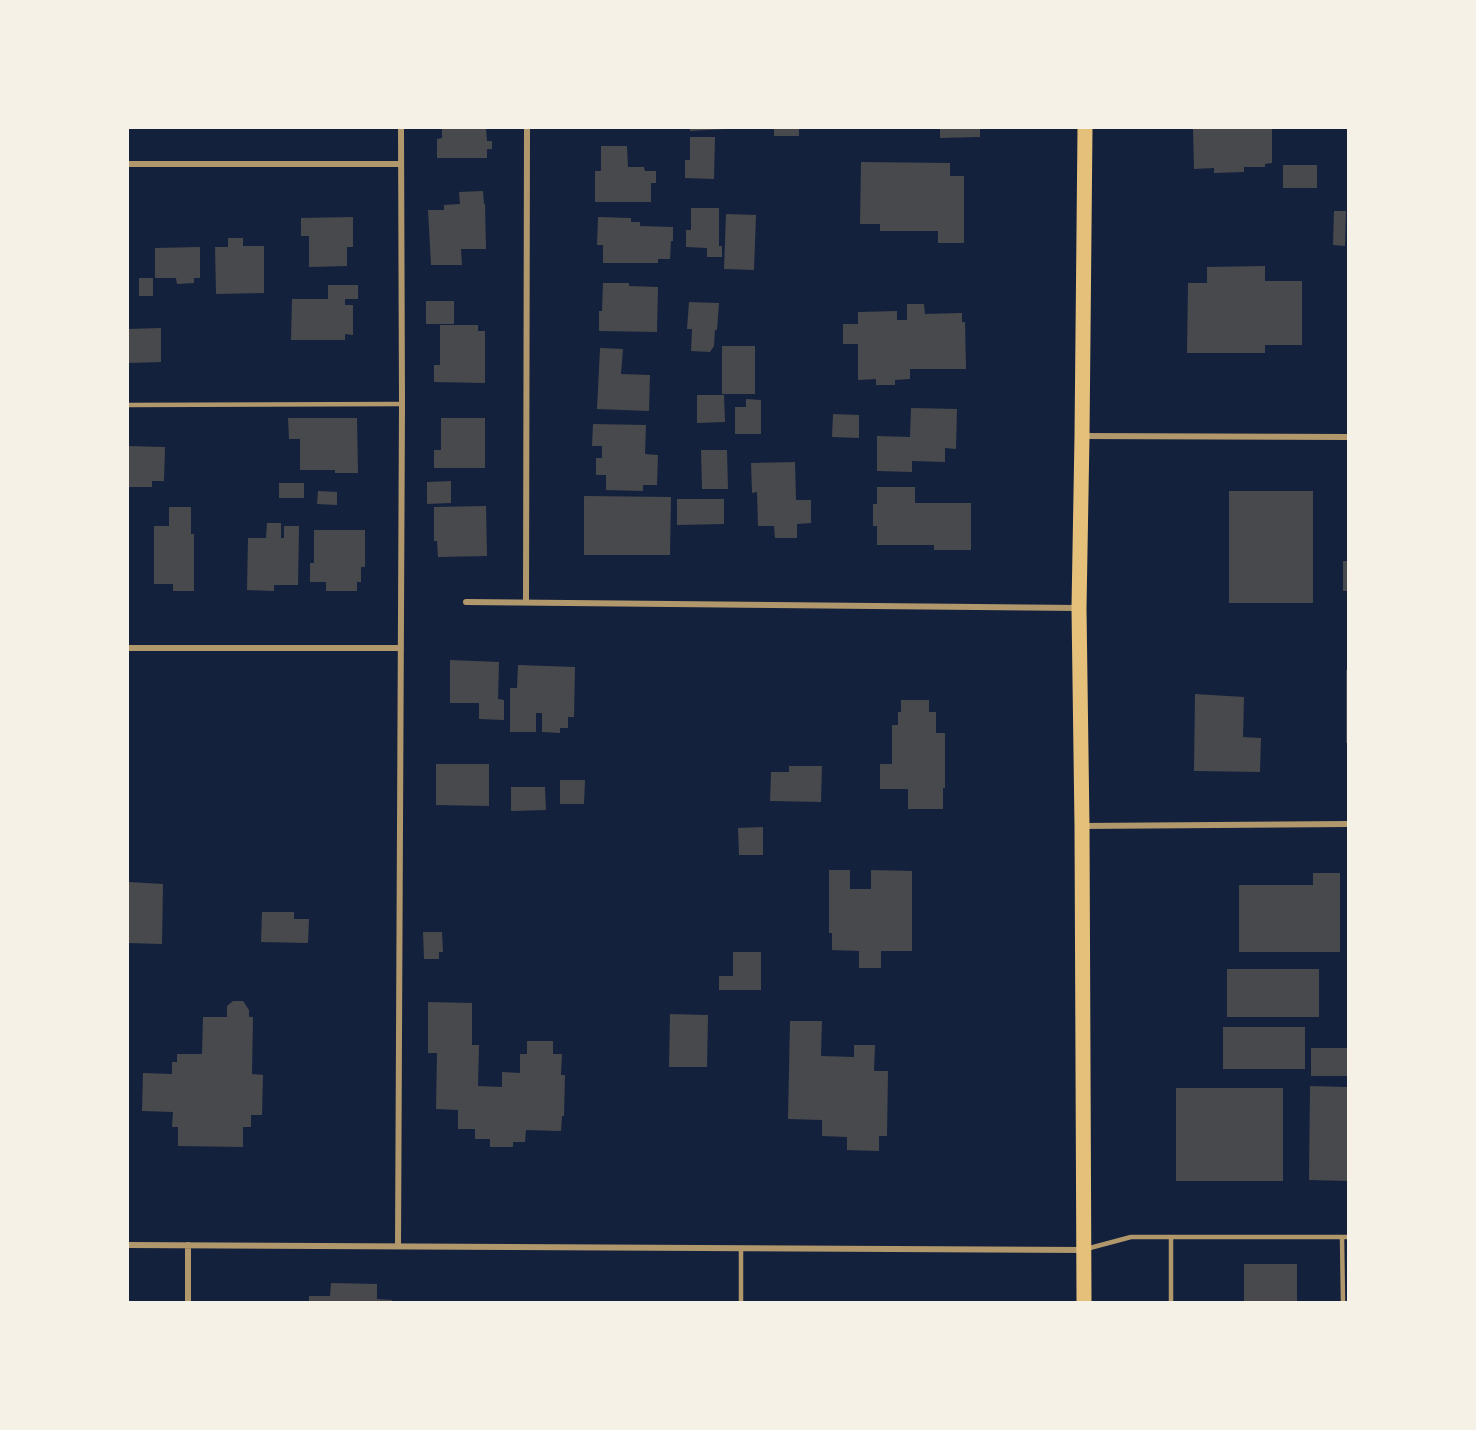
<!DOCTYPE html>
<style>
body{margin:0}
#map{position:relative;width:1476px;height:1430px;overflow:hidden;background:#14213d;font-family:"Libre Baskerville",serif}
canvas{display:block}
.frame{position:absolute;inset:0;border:129px solid #f6f1e7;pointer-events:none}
</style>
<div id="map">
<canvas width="1476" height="1430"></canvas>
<div class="frame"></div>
</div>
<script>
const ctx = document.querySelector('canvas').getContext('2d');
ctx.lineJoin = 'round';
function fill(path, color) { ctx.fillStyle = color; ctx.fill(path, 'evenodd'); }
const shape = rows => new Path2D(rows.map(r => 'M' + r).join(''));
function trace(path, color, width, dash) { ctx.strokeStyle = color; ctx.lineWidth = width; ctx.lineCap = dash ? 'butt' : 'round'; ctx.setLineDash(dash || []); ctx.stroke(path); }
const building = shape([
 [442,128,486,128,487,141,492,141,492,149,487,149,487,158,437,158,437,139,442,138],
 [690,128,726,128,726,129,690,131],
 [774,128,799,128,799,136,774,136],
 [940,128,980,128,980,137,940,138],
 [1193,128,1272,128,1272,163,1265,164,1265,167,1244,167,1244,172,1214,173,1214,168,1194,169],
 [690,137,715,137,714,179,685,178,685,160,690,160],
 [601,146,627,146,628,167,644,167,645,171,656,171,656,183,651,183,651,202,595,202,595,171,601,171],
 [861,162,950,163,950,176,964,176,964,243,938,243,938,231,880,231,880,224,860,224],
 [1283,165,1317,165,1317,188,1283,188],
 [483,191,484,204,485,204,486,249,461,249,462,265,431,265,428,210,444,210,444,205,460,204,459,192],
 [691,208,719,208,719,246,722,246,722,257,707,257,707,248,686,247,686,230,691,230],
 [1334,211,1346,211,1345,246,1333,245],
 [726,214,756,215,754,270,724,269],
 [353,217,353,247,347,247,347,266,309,267,309,236,301,236,301,218],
 [598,217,631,218,631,222,640,222,640,226,673,227,673,241,671,241,670,259,658,259,658,263,603,263,603,245,597,245],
 [228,238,243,238,243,246,264,246,264,293,216,294,215,247,228,247],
 [200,247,200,278,194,278,194,283,177,284,176,278,155,278,155,248],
 [1265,266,1265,281,1302,281,1302,345,1265,345,1265,353,1187,353,1188,283,1207,283,1207,267],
 [139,278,153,278,153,296,139,296],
 [603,283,629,283,629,286,658,287,657,332,599,331,599,311,602,311],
 [328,285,358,285,358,299,345,299,345,305,353,305,353,335,345,334,345,340,291,340,292,299,328,299],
 [426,301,454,301,454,324,426,324],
 [689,302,719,303,717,330,715,330,714,346,710,352,691,351,692,329,687,329],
 [907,304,924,304,925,314,962,313,962,322,965,322,966,369,910,369,910,379,895,380,895,385,876,385,876,379,858,380,858,344,843,344,843,324,858,324,858,312,897,311,897,320,907,320],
 [440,325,478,325,478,331,485,331,485,383,434,382,434,365,440,365],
 [161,328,161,362,128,363,128,329],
 [722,346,755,346,755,394,722,394],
 [600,348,623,349,621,374,650,375,649,411,597,409],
 [697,395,724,395,725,422,697,423],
 [746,399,761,400,761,434,735,434,735,407,746,407],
 [911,408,957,409,956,449,945,448,945,462,912,461,912,472,877,471,877,436,910,437],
 [833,414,859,415,859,438,832,437],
 [288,418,357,418,358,473,335,473,335,470,300,470,300,439,289,439],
 [441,418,485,418,485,468,434,468,434,450,441,450],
 [593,424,646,425,645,454,658,455,657,485,643,485,643,491,606,490,606,475,596,475,596,458,602,458,602,446,592,446],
 [128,446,165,447,164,481,152,481,152,487,128,487],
 [701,450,727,450,728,489,702,489],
 [795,462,796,500,811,500,811,523,797,524,797,538,775,538,774,526,758,526,757,492,752,493,751,463],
 [451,481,451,503,427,504,427,482],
 [279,483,304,483,304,498,279,498],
 [877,487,915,487,915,503,971,503,971,550,934,550,934,545,877,545,877,526,873,526,873,504,877,504],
 [318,491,337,492,337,505,317,504],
 [1229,491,1313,491,1313,603,1229,603],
 [584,496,671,497,670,555,584,555],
 [677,499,724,499,724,524,677,525],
 [486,506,487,556,438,557,437,541,434,541,434,507],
 [169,507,191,507,191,534,194,534,194,591,173,591,173,584,154,584,154,526,169,526],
 [267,523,281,523,281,538,284,538,284,526,299,526,298,585,274,585,274,591,247,590,248,538,266,538],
 [314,530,365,530,365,567,361,567,361,582,357,582,357,591,326,591,326,582,310,582,310,563,314,563],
 [1343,561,1348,561,1348,591,1343,591],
 [450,660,499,662,498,699,504,700,504,720,479,719,479,703,450,703],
 [518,665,575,667,574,717,568,717,568,728,560,728,560,733,542,732,542,713,536,713,536,732,510,732,510,688,517,688],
 [1346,670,1348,670,1348,743,1346,743],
 [1195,694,1244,697,1243,737,1261,738,1260,772,1194,771],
 [901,700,929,700,929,712,936,712,936,733,945,733,945,788,943,788,943,809,908,809,908,789,880,789,880,764,892,764,892,725,898,725,898,712,901,712],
 [436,764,489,764,489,806,436,805],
 [789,766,822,766,821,802,770,801,771,772,789,772],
 [560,780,585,780,584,804,560,804],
 [511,787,545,787,546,810,511,811],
 [763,827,763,855,739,855,738,828],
 [829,870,850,870,850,889,871,889,871,870,912,871,912,951,881,951,881,968,859,968,859,951,832,950,832,933,829,933],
 [1313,873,1340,873,1340,952,1239,952,1239,885,1313,885],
 [128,882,163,884,162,944,128,943],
 [262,912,294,912,294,919,309,919,308,943,261,942],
 [423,932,442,932,443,952,439,952,439,959,424,959],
 [733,952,761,952,761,990,719,990,719,976,733,976],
 [1227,969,1319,969,1319,1017,1227,1017],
 [233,1001,243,1001,249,1010,249,1017,253,1017,252,1074,263,1075,262,1115,251,1115,251,1127,243,1127,243,1147,178,1146,178,1127,172,1127,173,1112,142,1111,143,1073,172,1074,172,1062,177,1062,177,1054,202,1054,203,1017,227,1017,227,1006],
 [428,1002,472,1003,472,1045,479,1045,478,1086,502,1087,502,1072,520,1073,520,1054,527,1054,527,1041,553,1041,553,1054,562,1054,561,1075,565,1075,564,1116,562,1116,561,1131,526,1130,525,1142,513,1142,513,1147,490,1147,490,1139,475,1139,475,1129,458,1129,458,1110,436,1109,437,1053,428,1053],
 [670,1014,708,1015,707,1067,669,1067],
 [790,1021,822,1021,821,1056,854,1057,854,1045,875,1045,874,1071,888,1071,887,1136,879,1136,879,1151,847,1150,847,1137,822,1136,822,1120,788,1119],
 [1223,1027,1305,1027,1305,1069,1223,1069],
 [1311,1048,1348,1048,1348,1076,1311,1076],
 [1310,1086,1348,1087,1348,1181,1309,1180],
 [1176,1088,1283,1088,1283,1181,1176,1181],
 [1244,1264,1297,1264,1297,1302,1244,1302],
 [331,1283,377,1284,377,1299,392,1300,392,1302,309,1302,309,1296,330,1296]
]);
const service = shape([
 [128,405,402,404],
 [1171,1237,1171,1302],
 [1342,1237,1343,1302],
 [1086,1249,1131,1237,1348,1237],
 [741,1302,741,1248]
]);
const minor = shape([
 [128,164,401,164],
 [1083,436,1348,437],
 [466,602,1078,608],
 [526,602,527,128],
 [128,648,401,648],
 [1083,826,1348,824],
 [128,1245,1083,1250],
 [398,1246,402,404,401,128],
 [188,1302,188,1245]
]);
const primary = shape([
 [1084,1302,1082,826,1079,608,1082,436,1085,128]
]);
fill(building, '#48494c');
trace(service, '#b1986c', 4.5);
trace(minor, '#b1986c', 6);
trace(primary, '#e5c07b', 15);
</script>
